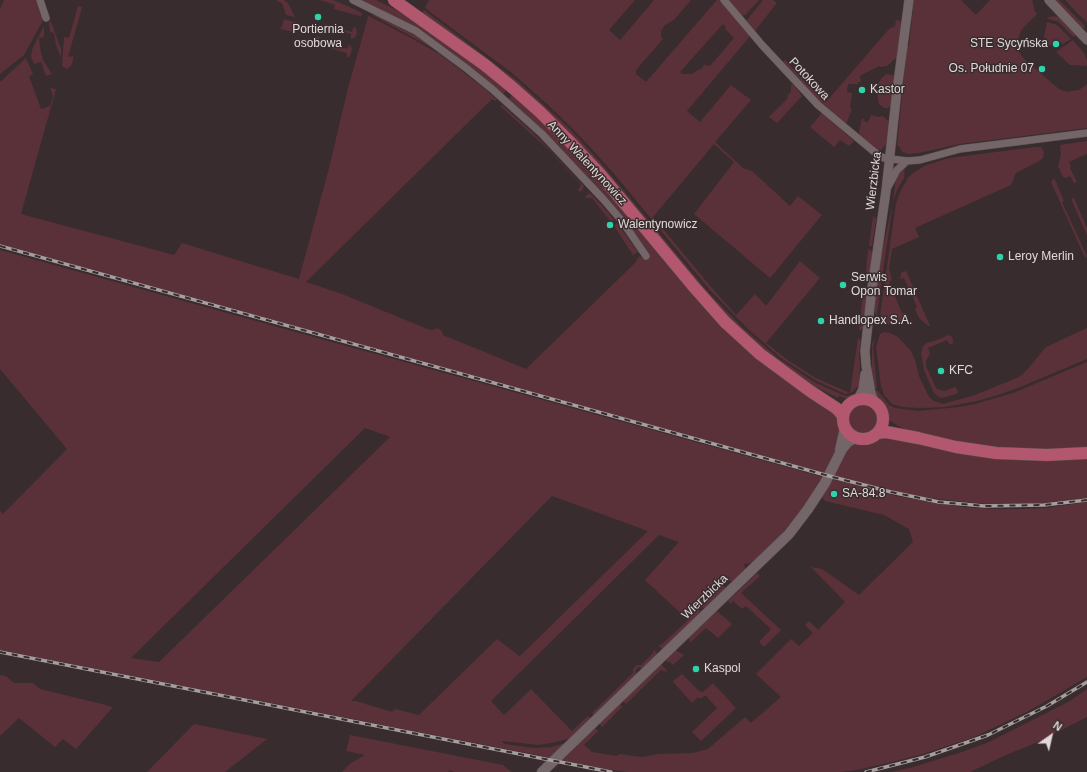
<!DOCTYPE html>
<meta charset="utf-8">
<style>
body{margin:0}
#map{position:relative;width:1087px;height:772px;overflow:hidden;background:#382c2e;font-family:Helvetica,sans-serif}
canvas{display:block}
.north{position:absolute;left:1031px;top:716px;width:40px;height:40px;-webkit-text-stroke:3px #382c2e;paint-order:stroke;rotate:34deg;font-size:11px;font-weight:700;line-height:16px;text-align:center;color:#e0d8d9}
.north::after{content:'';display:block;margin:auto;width:14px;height:18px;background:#e0d8d9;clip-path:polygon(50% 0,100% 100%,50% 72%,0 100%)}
</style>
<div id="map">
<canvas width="1087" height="772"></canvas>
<div class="north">N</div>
</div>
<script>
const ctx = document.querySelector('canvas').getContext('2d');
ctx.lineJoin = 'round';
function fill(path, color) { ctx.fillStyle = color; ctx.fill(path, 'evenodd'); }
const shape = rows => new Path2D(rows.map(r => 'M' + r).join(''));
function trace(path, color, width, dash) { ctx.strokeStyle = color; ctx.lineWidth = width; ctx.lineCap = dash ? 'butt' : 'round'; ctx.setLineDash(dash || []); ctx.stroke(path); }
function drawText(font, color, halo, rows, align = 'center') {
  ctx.font = font + ' Helvetica,sans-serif'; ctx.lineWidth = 3; ctx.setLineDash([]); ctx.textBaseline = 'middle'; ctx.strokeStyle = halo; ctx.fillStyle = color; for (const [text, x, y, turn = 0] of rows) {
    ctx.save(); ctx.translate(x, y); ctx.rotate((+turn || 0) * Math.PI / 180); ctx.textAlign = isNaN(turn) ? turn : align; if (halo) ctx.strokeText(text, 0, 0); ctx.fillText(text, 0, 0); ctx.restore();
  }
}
const green = shape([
 [4,0,37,0,42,15,42,22,24,55,0,74,0,9],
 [276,0,284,0,288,3,295,17,286,15,282,3,279,2],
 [320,0,333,0,352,8,362,13,361,17,360,16,334,9,335,5],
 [362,0,376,0,403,13,446,41,505,89,505,92,503,94,474,70,414,27],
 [429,0,635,0,609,30,620,40,654,0,691,0,674,20,665,25,661,31,661,36,663,39,636,70,636,74,646,82,717,0,721,0,751,35,687,111,700,122,731,85,751,100,715,142,743,168,752,171,790,206,798,196,822,215,770,278,694,214,734,162,714,144,653,217,712,288,736,315,755,294,766,306,800,261,820,278,766,343,789,361,816,378,850,393,858,338,859,338,861,342,859,355,860,366,859,388,857,387,851,393,845,394,815,380,781,358,747,328,709,289,616,176,590,147,570,126,548,105,512,73,425,8],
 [723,24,726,27,725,29,734,38,710,66,704,65,700,70,699,69,692,74,682,74,680,72],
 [726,0,759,0,747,13,745,15,740,16],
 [763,0,773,0,777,3,754,32,746,23,747,20],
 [914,0,961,0,976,15,990,0,1032,0,1035,11,1037,14,1022,29,1020,33,1017,44,1019,52,1024,59,1059,89,1067,92,1071,91,1079,90,1087,84,1087,128,960,144,919,153,908,154,902,152,899,146,897,146,907,46,909,46],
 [1053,0,1059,0,1085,26,1082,30],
 [1065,0,1087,0,1087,22,1078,14],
 [78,6,82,7,81,11,68,57,73,56,73,60,71,66,67,69,62,66,64,37,69,38],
 [424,10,519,82,570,129,600,162,709,293,742,327,778,358,814,382,843,395,846,396,851,395,855,393,858,390,856,394,847,399,839,396,838,398,812,385,773,359,729,320,612,181,421,14],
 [372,15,376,15,415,35,436,50],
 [369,16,409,37,441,55,484,88,496,99,496,101,492,99,306,282,342,294,430,330,436,329,437,328,442,331,443,335,526,369,637,261,636,260,640,256,642,258,649,254,630,227,613,206,532,121,509,99,511,96,516,96,593,173,676,272,837,415,840,430,836,448,825,473,0,244,0,82,26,58,33,74,29,76,41,109,50,106,53,96,50,88,56,89,21,214,174,255,182,243,299,279,329,168,348,88,368,17],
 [1053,16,1062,18,1077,35,1073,37,1059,22,1046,18],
 [284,19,295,22,295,27,293,32,280,29,283,24],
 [896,20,900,21,901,24,897,57,887,66,881,67,879,66,860,76,861,82,858,82,858,84,848,84,847,92,852,93,850,108,852,109,847,122,844,124,822,106,783,62,785,60,806,83,826,102,889,29,895,26],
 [49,22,51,22,61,49,61,57,56,45,54,33,50,32],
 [1047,22,1057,25,1071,39,1063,44,1058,40,1054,44,1053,43,1049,46,1046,44,1049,41,1044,37],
 [325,24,352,32,353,28,355,27,357,31,356,36,354,38,351,39,351,34,324,26],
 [44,26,44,37,39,38,40,48,43,60,52,74,46,76,41,62,34,64,31,56,32,50],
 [317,36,320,37,319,41,347,49,349,45,350,45,352,49,350,56,347,58,347,53,315,44],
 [1073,40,1085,54,1087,61,1087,66,1070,65,1056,52],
 [886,74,893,75,894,76,891,106,888,108,884,108,879,104,877,95,878,84,881,79],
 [793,84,802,96,777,123,769,117,788,98,787,96,791,92,791,86],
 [502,105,530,130,549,149,580,183,581,183,584,186,582,191,581,190,580,192,578,190,581,185,549,150,500,106],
 [822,113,854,141,849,146,840,140,834,147,810,127],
 [871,115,878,117,883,116,889,122,886,145,885,145,884,147,882,148,882,150,878,150,861,139,859,133,862,118,864,119,863,121,868,122],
 [1087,141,1087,154,1069,162,1071,167,1070,168,1077,182,1074,183,1070,176,1065,178,1063,177,1058,166,1061,154,1060,145],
 [1035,147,1041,147,1043,150,1044,152,1043,158,1039,161,1016,173,1011,185,915,228,919,237,892,249,889,269,892,280,889,282,902,313,906,313,908,315,907,318,904,322,900,325,886,324,881,322,880,316,896,203,901,190,908,178,913,173,924,166,949,158],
 [905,166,904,178,897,190,893,202,877,313,878,319,874,310,879,265,893,202,896,177,898,174],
 [1053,179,1055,180,1064,201,1062,202,1087,256,1085,258,1051,182],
 [589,193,590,194,591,194,614,219,611,222,592,198,587,198,585,197],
 [1074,198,1087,228,1087,235,1071,199],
 [873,216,876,218,876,220,872,246,869,246],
 [617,223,638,252,633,255,614,226],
 [868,249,873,252,869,280,865,283],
 [0,250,332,342,823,477,811,497,785,530,755,561,750,563,744,564,745,568,743,572,734,581,728,581,723,585,725,588,724,591,706,609,702,607,699,610,701,614,663,650,658,645,661,645,688,620,645,580,679,542,659,535,491,701,504,715,531,689,572,731,588,716,592,719,571,738,551,743,539,745,502,741,504,744,534,748,551,747,562,744,565,744,552,758,0,650,0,511,3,514,67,449,0,369],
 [365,428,390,437,159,662,131,658],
 [552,496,648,531,520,656,522,658,497,639,419,715,395,709,392,712,356,701,351,701],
 [906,271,930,326,928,326,919,318,915,309,917,307,904,278,900,279,901,273],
 [863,292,867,293,863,328,861,330,859,330],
 [1087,328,1087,359,1018,388,998,395,977,401,945,407,919,408,903,407,892,404,884,395,881,386,876,347,880,334,884,332,890,333,898,337,911,351,915,360,919,376,929,397,934,401,943,404,975,395,1019,377,1026,371,1046,347],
 [949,335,952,337,953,341,953,343,950,345,947,340,928,348,930,353,926,361,926,366,935,386,937,389,944,391,955,387,958,391,957,394,941,398,939,397,934,393,924,370,921,353,923,346,927,343,937,340],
 [876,336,874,342,873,348,877,388,873,388,872,378,872,344],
 [1087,362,1087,449,1050,451,985,448,913,432,900,427,889,420,885,411,876,399,873,391,878,391,889,405,895,408,918,411,959,407,975,404,1013,393],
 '847 419a16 16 0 1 1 32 0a16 16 0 1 1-32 0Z',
 [881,436,1087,457,1087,498,1043,503,1021,505,974,503,930,498,900,493,834,476,847,447,856,442,871,441],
 [833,479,896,496,931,502,963,507,993,509,1019,509,1045,508,1087,502,1087,677,1027,712,974,737,923,754,892,762,857,770,839,772,627,772,600,768,560,760,593,729,595,728,598,731,584,745,592,752,616,756,620,754,641,757,659,754,693,753,708,749,745,717,751,723,781,697,756,674,791,639,799,646,813,633,805,625,809,621,818,630,845,602,811,567,822,569,859,595,913,542,909,529,884,515,825,501,822,497],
 [757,573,760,576,741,593,781,630,764,647,759,642,771,629,746,606,742,609,733,601,730,604,728,601],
 [717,611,732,624,718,638,706,628,690,643,689,637],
 [654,649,658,655,642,669,639,667,635,671,637,674,595,716,592,713,633,673,633,669,637,665,641,665,653,653],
 [675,650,684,655,673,665,670,662,667,662,666,659],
 [661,664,667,671,667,672,661,670,626,704,622,700],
 [682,674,699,691,703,692,713,683,736,708,701,741,692,732,717,708,706,696,704,696,702,698,697,698,692,703,674,683,673,681],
 [0,675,6,676,14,683,33,683,40,689,98,703,113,707,76,749,63,739,55,747,19,718,0,736],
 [1087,689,1087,717,1038,742,1006,755,970,772,891,772,913,767,962,752,989,742,1070,701],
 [620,704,622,707,602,727,599,723],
 [194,724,267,739,225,772,147,772],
 [350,735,493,763,503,765,512,772,454,772,450,770,448,772,342,772,351,763,365,755,346,751]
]);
const minor = shape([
 [40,0,46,18],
 [353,0,416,31,466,68,492,89,542,134,603,199,622,221,646,256],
 [724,0,762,45,818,105,878,155,884,158,907,161,920,160,960,149,1087,133],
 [888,187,897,170,907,161]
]);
const tertiary = shape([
 [1049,0,1087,40],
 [858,399,863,389,865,374],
 [874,402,871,393,866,365,865,351,872,288,886,191,897,90,909,0]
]);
const secondary = shape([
 [840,450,845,428],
 [542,772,789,534,808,509,825,483,842,449,848,442,855,438]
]);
const primary = shape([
 [394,0,485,65,513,88,540,112,571,143,600,174,694,287,725,322,760,354,810,391,836,408,839,411,843,416],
 '843 419a20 20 0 1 1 40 0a20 20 0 1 1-40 0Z',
 [878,433,886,432,918,438,956,447,996,453,1047,455,1087,453]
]);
const rail = shape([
 [0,246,829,476,891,492,939,502,984,506,1044,505,1087,500],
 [0,652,611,772],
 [866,772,925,757,988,735,1047,706,1087,682]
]);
const markers = [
 [318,17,4,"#2dd4ab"],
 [1056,44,4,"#2dd4ab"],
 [1042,69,4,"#2dd4ab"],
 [862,90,4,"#2dd4ab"],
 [610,225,4,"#2dd4ab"],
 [1000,257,4,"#2dd4ab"],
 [843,285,4,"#2dd4ab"],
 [821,321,4,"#2dd4ab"],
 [941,371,4,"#2dd4ab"],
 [834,494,4,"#2dd4ab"],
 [696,669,4,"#2dd4ab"]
];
const poiNames = [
 ["Portiernia",318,30,"center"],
 ["osobowa",318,44,"center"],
 ["STE Sycyńska",1048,44,"right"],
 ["Os. Południe 07",1034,69,"right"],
 ["Kastor",870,90],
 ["Walentynowicz",618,225],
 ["Leroy Merlin",1008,257],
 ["Serwis",851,278],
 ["Opon Tomar",851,292],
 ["Handlopex S.A.",829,321],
 ["KFC",949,371],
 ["SA-84.8",842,494],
 ["Kaspol",704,669]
];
const streetNames = [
 ["Potokowa",809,79,47],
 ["Anny Walentynowicz",587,163,47],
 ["Wierzbicka",874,181,-83],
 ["Wierzbicka",705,597,-44]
];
fill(green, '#5a3139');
trace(minor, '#554b4d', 8);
trace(tertiary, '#554b4d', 10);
trace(secondary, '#554b4d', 11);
trace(primary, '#554b4d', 13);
trace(minor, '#746668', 7);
trace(tertiary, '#746668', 9);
trace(secondary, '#746668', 10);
trace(primary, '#b2576e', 12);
trace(rail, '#a69d9e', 3.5);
trace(rail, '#382c2e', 2, [6]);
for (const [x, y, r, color] of markers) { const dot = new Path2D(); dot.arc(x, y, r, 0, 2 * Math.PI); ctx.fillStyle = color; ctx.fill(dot); trace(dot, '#382c2e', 1.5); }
drawText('12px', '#e0d8d9', '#382c2e', poiNames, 'left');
drawText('12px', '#e0d8d9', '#382c2e', streetNames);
</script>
